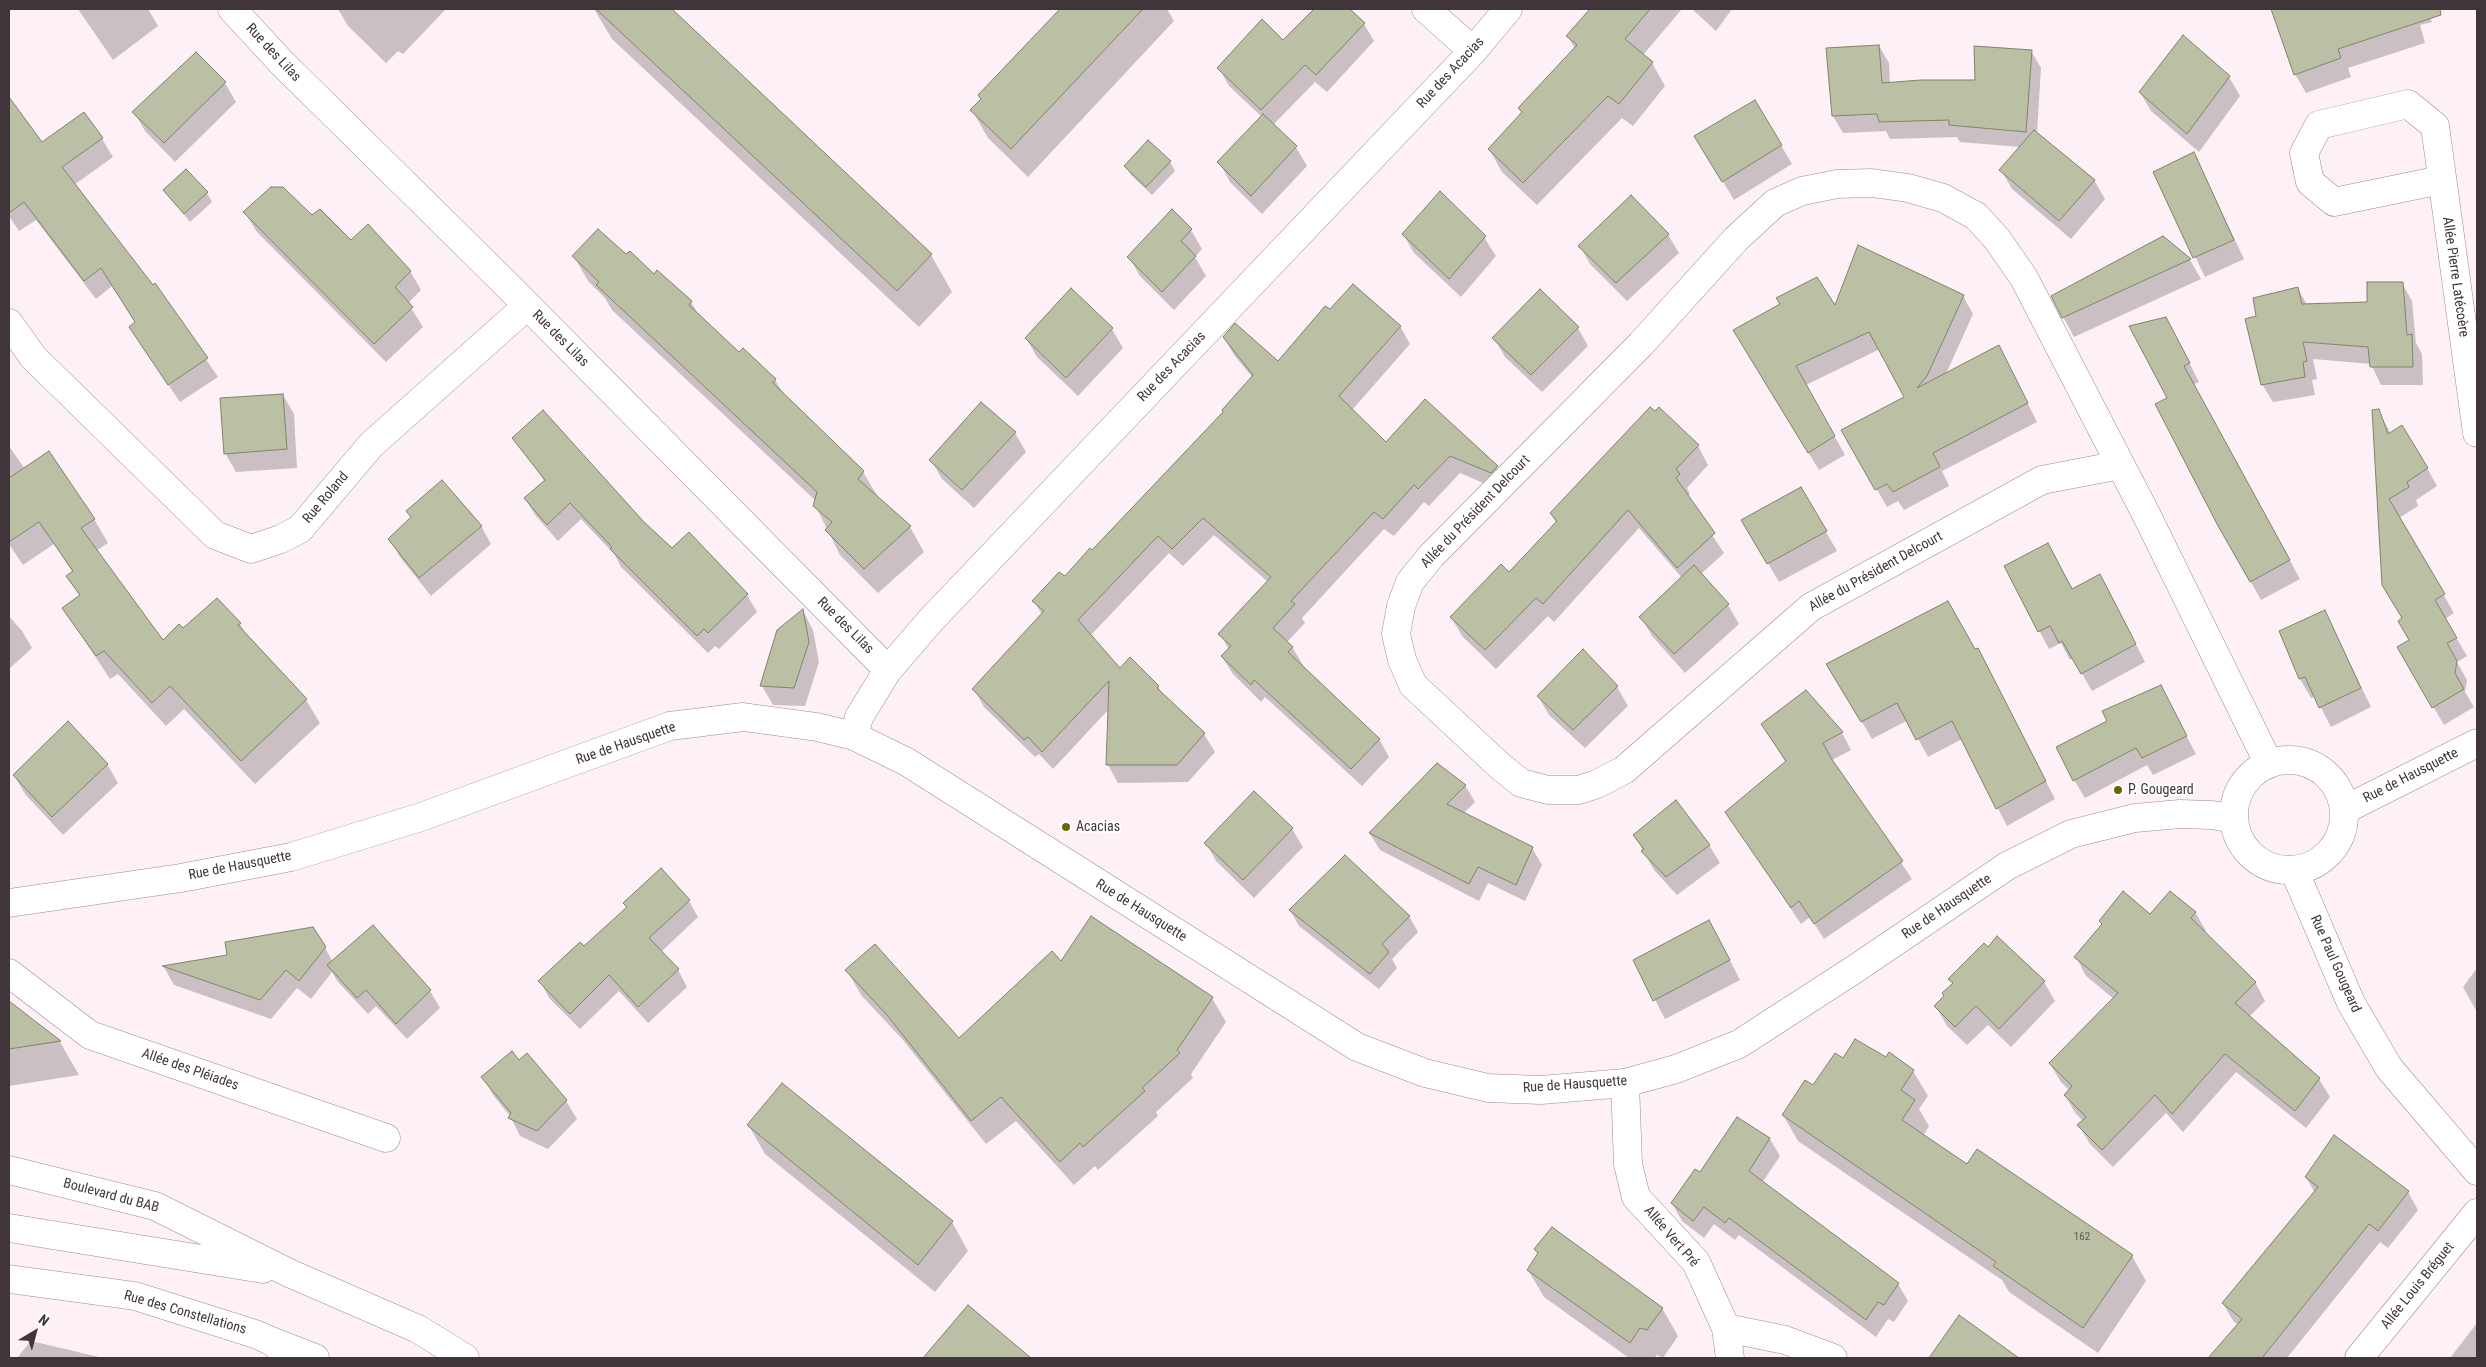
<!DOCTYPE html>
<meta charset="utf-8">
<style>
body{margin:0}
#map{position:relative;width:2486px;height:1367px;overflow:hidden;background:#fdf0f6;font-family:"Roboto Condensed",sans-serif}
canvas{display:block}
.frame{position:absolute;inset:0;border:10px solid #40353b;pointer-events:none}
.north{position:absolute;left:10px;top:1307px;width:50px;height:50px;-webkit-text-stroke:4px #fff;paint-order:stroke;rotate:37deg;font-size:14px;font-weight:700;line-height:20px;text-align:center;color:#40353b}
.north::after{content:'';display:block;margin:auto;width:18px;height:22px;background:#40353b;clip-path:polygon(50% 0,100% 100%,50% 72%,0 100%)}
</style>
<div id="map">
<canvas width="2486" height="1367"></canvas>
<div class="frame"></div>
<div class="north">N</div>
</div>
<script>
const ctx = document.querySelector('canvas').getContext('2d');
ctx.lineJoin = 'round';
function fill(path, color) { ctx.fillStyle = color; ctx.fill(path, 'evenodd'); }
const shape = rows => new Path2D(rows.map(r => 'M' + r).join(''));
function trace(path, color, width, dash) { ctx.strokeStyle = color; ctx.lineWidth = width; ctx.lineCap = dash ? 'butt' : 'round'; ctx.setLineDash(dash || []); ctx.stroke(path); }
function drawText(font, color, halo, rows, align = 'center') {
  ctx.font = font + ' "Roboto Condensed",sans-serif'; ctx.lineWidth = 4; ctx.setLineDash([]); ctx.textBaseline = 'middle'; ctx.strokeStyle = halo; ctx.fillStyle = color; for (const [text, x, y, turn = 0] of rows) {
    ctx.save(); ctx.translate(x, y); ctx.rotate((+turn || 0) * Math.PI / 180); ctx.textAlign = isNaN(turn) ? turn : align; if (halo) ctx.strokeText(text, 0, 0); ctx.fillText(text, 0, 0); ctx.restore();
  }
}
const shadow = shape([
 [78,9,148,9,158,26,113,60],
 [338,9,446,9,403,54,398,51,386,63,348,26],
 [594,9,670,9,931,255,952,292,919,327,612,39],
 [1061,9,1167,9,1174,21,1028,177,988,138,972,110,982,99,980,95],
 [1316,9,1348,9,1364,24,1374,41,1327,92,1315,82,1273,125,1296,147,1307,166,1262,214,1230,182,1219,162,1262,117,1229,86,1219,68,1283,42],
 [1591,9,1682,9,1643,55,1652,63,1665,86,1633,126,1622,118,1537,205,1502,172,1489,149,1523,113,1519,108,1575,49,1568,36],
 [1692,9,1732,9,1716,31],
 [2292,9,2427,9,2432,22,2420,25,2425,43,2348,68,2351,77,2306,93,2295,74,2274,15],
 [2183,37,2229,77,2240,96,2199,152,2151,111,2140,92],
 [1879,46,1889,63,1890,84,1976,81,2031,51,2041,68,2037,133,2094,180,2105,199,2071,239,2012,189,2001,170,2020,147,1960,142,1957,137,1890,139,1886,131,1843,133,1833,116],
 [196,53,225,83,236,102,175,162,145,131,134,112],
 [1755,101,1792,164,1734,200,1707,155],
 [12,104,42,144,102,139,113,157,74,185,152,287,155,285,218,377,180,402,142,346,136,323,112,286,96,299,36,220,19,231,9,216,9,106],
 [1148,142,1170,162,1175,171,1152,195,1131,175,1125,166],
 [2194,154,2244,259,2205,277,2155,172],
 [165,190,207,193,212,202,190,222],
 [1631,197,1668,235,1679,253,1627,301,1590,264,1580,246],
 [245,212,312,216,351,242,410,271,421,290,408,303,423,327,386,362,256,231],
 [1191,230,1202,249,1195,257,1206,276,1174,310,1140,276,1129,257],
 [1403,234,1484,237,1496,256,1461,297,1414,253],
 [2163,237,2190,260,2201,279,2074,337,2052,296],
 [626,255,691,302,701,319,739,354,743,349,775,380,785,396,863,472,878,497,910,527,924,552,878,593,840,555,815,505,816,501,612,310,605,298,588,281,574,256],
 [2402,283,2412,301,2416,343,2422,354,2423,385,2381,385,2371,364,2313,359,2317,379,2312,380,2315,395,2273,402,2262,384,2258,317,2298,289,2307,305,2368,303],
 [1963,296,1973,314,1946,374,2008,364,2037,422,1942,471,1949,486,1904,510,1898,501,1887,507,1843,430,1906,398,1880,349,1806,385,1845,455,1819,470,1745,349,1835,308],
 [1330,311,1400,326,1410,344,1352,410,1386,444,1425,401,1497,467,1507,485,1502,491,1460,473,1429,506,1424,502,1394,536,1384,529,1302,618,1305,623,1287,642,1292,647,1303,665,1301,667,1379,739,1389,757,1362,786,1265,697,1261,702,1233,674,1222,657,1229,650,1220,634,1268,582,1214,535,1183,566,1169,553,1090,636,1120,670,1158,686,1164,697,1204,734,1215,752,1188,782,1118,783,1108,765,1109,709,1053,769,1039,754,1035,757,984,707,974,689,1042,615,1034,601,1065,577,1092,551,1224,413,1253,378,1234,355,1224,337,1278,363],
 [1578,328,1588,346,1542,392,1505,357,1494,338],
 [1112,329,1123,348,1078,396,1037,357,1026,338],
 [2176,337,2199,382,2193,385,2300,579,2261,600,2218,523,2168,398],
 [283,395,294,414,297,468,236,472,225,453],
 [2378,410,2391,434,2427,468,2437,486,2416,500,2418,506,2399,518,2454,613,2445,619,2467,656,2457,662,2467,680,2465,692,2474,707,2444,725,2399,648,2411,641,2404,619],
 [1015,433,1026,452,974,508,942,479,931,460],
 [514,438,643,523,672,550,689,534,747,595,757,612,719,649,715,646,708,653,621,567,615,555,581,519,558,541,535,515,525,498,545,482],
 [9,446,25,469,94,519,108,543,96,551,163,642,183,629,217,600,240,624,249,639,306,700,320,723,255,784,184,709,166,726,118,674,110,679,64,609,80,597,68,576,73,573,54,544,23,565,9,544],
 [1698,446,1708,465,1687,488,1690,494,1687,497,1724,553,1701,574,1728,605,1739,624,1685,673,1652,636,1641,617,1682,578,1639,528,1554,622,1548,616,1496,669,1462,636,1451,617,1509,574,1556,523,1551,514],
 [1801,489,1837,551,1779,582,1743,520],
 [408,512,481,526,491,544,431,596,400,557,390,539,411,518],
 [2048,544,2073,590,2100,575,2145,662,2092,691,2073,658,2070,660,2061,643,2049,649,2005,567],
 [803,611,813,630,819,662,805,706,773,705,762,686,778,631],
 [2325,612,2371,707,2331,727,2315,696,2311,698,2300,679,2281,632],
 [9,616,22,631,32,648,9,669],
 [1978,649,2055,799,2007,826,1962,739,1928,757,1908,720,1872,739,1828,664],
 [2160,686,2196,754,2153,775,2147,765,2085,798,2074,780,2109,721],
 [1617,687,1628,706,1585,748,1549,715,1538,696],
 [1805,692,1842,733,1851,750,1832,760,1912,879,1824,939,1810,917,1801,924,1727,812,1786,763,1762,724],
 [107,764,118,783,63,835,25,794,14,775],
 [1437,765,1465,785,1475,802,1463,814,1532,848,1542,865,1525,901,1488,883,1479,901,1380,850,1370,834],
 [1254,792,1292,829,1303,847,1254,898,1216,861,1206,843],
 [1634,835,1709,845,1720,863,1677,895,1654,870],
 [689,901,698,917,661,952,678,970,687,987,648,1023,619,991,580,1029,549,998,540,981,584,948],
 [1290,910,1409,916,1418,932,1392,959,1397,968,1379,989,1299,926],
 [2195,912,2206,931,2204,933,2255,982,2265,1001,2249,1017,2319,1079,2330,1097,2306,1128,2236,1072,2183,1132,2166,1113,2113,1167,2090,1144,2079,1126,2083,1121,2076,1114,2065,1095,2069,1090,2061,1082,2050,1064,2114,999,2086,976,2076,957,2151,916],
 [372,927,430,991,440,1008,407,1039,376,1006,368,1014,338,982,332,972,311,999,297,988,271,1019,174,985,164,967,228,956,325,948,333,962],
 [1720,941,1740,980,1665,1019,1635,961],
 [1061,963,1212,998,1226,1022,1191,1074,1193,1078,1156,1112,1158,1116,1098,1170,1095,1166,1074,1185,1016,1121,986,1144,903,1040,861,995,847,970,959,1040],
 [2477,968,2477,1012,2463,987],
 [1950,979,2044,982,2055,1001,2011,1047,1988,1025,1967,1045,1947,1026,1936,1007,1953,984],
 [9,1002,60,1042,79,1075,9,1086],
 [527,1055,566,1101,577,1119,548,1149,520,1136,510,1116,493,1095,483,1077,519,1062],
 [1886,1058,1913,1071,1928,1096,1919,1109,1929,1126,1923,1136,1967,1166,2132,1256,2146,1281,2098,1353,2009,1292,2002,1280,1798,1141,1783,1115,1814,1087,1843,1060],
 [1738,1119,1770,1139,1780,1156,1762,1183,1898,1284,1908,1301,1894,1322,1888,1319,1876,1337,1739,1235,1735,1240,1714,1224,1704,1238,1682,1221,1672,1203,1700,1174],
 [749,1126,952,1222,968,1251,935,1292,765,1154],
 [2306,1177,2408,1192,2418,1210,2388,1248,2380,1242,2287,1358,2210,1358,2239,1325,2234,1322,2223,1304,2315,1193],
 [1536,1250,1662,1308,1678,1336,1663,1358,1657,1355,1654,1358,1629,1358,1544,1297,1528,1270,1539,1255],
 [968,1307,1029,1358,940,1358,933,1348],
 [1966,1322,2017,1358,1934,1358,1932,1356],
 [2477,1323,2477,1358,2450,1358],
 [31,1341,99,1357,100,1358,17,1358]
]);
const building = shape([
 [596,9,672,9,932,254,897,291,596,9],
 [1060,9,1143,9,1011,149,970,110,981,99,978,95,1060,9],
 [1314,9,1350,9,1365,23,1316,75,1305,65,1261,110,1217,68,1262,19,1283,40,1314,9],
 [1590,9,1650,9,1625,39,1653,62,1619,104,1608,96,1523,183,1488,149,1522,112,1518,108,1577,45,1566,36,1590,9],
 [2271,9,2440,9,2441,15,2338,49,2341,58,2294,75,2271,9],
 [2183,35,2230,76,2187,134,2139,92,2183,35],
 [1879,45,1882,83,1921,80,1975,80,1974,46,2032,50,2026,132,1949,125,1949,120,1879,122,1877,114,1832,116,1826,48,1879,45],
 [196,52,226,82,164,143,132,112,196,52],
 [9,97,42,142,84,112,103,138,62,167,153,285,155,283,208,358,168,385,129,327,135,322,101,268,84,281,24,202,9,213,9,97],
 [1755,100,1782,145,1722,182,1694,136,1755,100],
 [1263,114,1297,146,1251,196,1217,162,1263,114],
 [2034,130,2095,180,2059,221,1999,170,2034,130],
 [1148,140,1171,161,1146,187,1124,166,1148,140],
 [2194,152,2234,240,2193,258,2153,172,2194,152],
 [186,169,208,192,184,214,163,190,186,169],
 [271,187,283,187,312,215,320,209,351,240,368,224,411,271,395,287,413,307,374,344,243,212,271,187],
 [1440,191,1486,236,1449,279,1402,234,1440,191],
 [1631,195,1669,234,1616,283,1578,246,1631,195],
 [1172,209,1192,229,1181,241,1196,256,1162,292,1127,257,1172,209],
 [598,229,626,254,630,251,654,274,657,270,692,301,689,305,739,352,743,348,776,379,773,383,864,471,858,479,911,526,864,569,825,530,832,522,813,506,817,492,596,285,599,282,572,256,598,229],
 [2163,236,2191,259,2062,318,2051,296,2163,236],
 [1858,245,1964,295,1927,376,1917,388,1999,345,2028,403,1933,453,1940,467,1893,492,1887,484,1875,490,1841,430,1904,397,1869,332,1796,366,1835,436,1808,453,1733,330,1780,304,1776,298,1817,277,1835,305,1858,245],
 [2367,282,2403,282,2407,335,2412,334,2413,367,2370,367,2368,347,2303,342,2307,361,2303,362,2305,377,2261,385,2245,319,2256,316,2253,298,2298,287,2302,304,2367,302,2367,282],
 [1353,284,1401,326,1339,396,1386,442,1425,399,1498,466,1491,473,1450,456,1418,489,1414,485,1383,519,1374,512,1291,601,1295,604,1273,628,1293,647,1288,652,1380,739,1351,769,1254,680,1251,685,1221,656,1231,646,1218,634,1271,577,1203,518,1172,549,1158,536,1078,620,1120,668,1130,657,1159,686,1157,688,1205,733,1177,765,1106,765,1109,681,1042,752,1028,737,1024,740,972,689,1044,611,1032,601,1059,572,1065,576,1090,548,1092,550,1223,412,1222,410,1253,375,1223,337,1235,323,1278,361,1325,306,1330,309,1353,284],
 [1071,288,1113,328,1066,378,1025,338,1071,288],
 [1540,289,1579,327,1531,375,1492,338,1540,289],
 [2166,317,2190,363,2184,366,2290,560,2250,582,2217,524,2155,404,2167,398,2129,326,2166,317],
 [283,394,287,449,224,454,220,398,283,394],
 [981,402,1016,432,962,490,929,460,981,402],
 [1650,407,1655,411,1659,407,1699,445,1676,469,1680,474,1676,478,1715,533,1677,568,1628,510,1543,604,1536,598,1485,650,1450,617,1501,564,1509,572,1557,521,1550,513,1650,407],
 [2379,409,2388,434,2402,425,2428,468,2407,482,2409,487,2389,499,2445,594,2435,600,2457,638,2447,643,2457,661,2455,673,2464,689,2432,708,2397,647,2409,640,2398,621,2402,618,2382,585,2372,410,2379,409],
 [543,410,644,522,672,548,689,532,748,594,708,633,704,629,697,636,610,549,612,547,570,503,547,525,524,498,545,480,512,438,543,410],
 [49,451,95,519,81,528,163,640,179,624,183,628,217,598,241,623,238,625,307,699,241,761,170,686,152,703,104,651,96,656,62,608,80,595,66,576,73,571,39,522,9,542,9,478,49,451],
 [442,480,482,526,419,578,388,539,411,517,406,511,442,480],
 [1801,487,1827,531,1767,564,1741,520,1801,487],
 [2048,543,2072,589,2100,574,2136,644,2081,674,2062,641,2059,643,2050,626,2038,632,2004,566,2048,543],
 [1694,565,1729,604,1674,654,1639,617,1694,565],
 [1948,601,1975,649,1978,648,2046,781,1996,809,1952,721,1916,740,1897,703,1861,722,1826,664,1948,601],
 [803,609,809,642,794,688,760,686,777,630,803,609],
 [2325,610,2361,688,2319,708,2305,677,2299,679,2279,631,2325,610],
 [1583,649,1618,686,1573,730,1537,696,1583,649],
 [2161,685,2187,736,2142,758,2136,748,2073,781,2056,747,2107,721,2102,711,2161,685],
 [1806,690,1843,732,1823,743,1831,758,1903,861,1814,924,1799,901,1791,908,1725,812,1786,761,1761,724,1806,690],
 [68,721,108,764,52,817,13,775,68,721],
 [1437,763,1466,785,1447,804,1533,847,1516,885,1478,867,1469,884,1369,833,1437,763],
 [1254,791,1293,828,1243,880,1204,843,1254,791],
 [1676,800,1710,845,1666,877,1641,851,1644,849,1633,835,1676,800],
 [1345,855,1410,916,1382,944,1389,952,1370,974,1289,910,1345,855],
 [661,868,690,900,649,938,679,969,638,1007,609,975,570,1014,538,981,580,942,584,946,627,907,623,903,661,868],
 [2123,891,2150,914,2170,891,2196,912,2191,918,2256,982,2235,1003,2320,1078,2295,1111,2225,1054,2172,1114,2155,1095,2102,1150,2077,1125,2086,1117,2064,1095,2072,1086,2049,1063,2118,993,2074,957,2102,924,2099,921,2123,891],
 [1091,916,1213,997,1177,1050,1180,1053,1142,1088,1145,1091,1083,1147,1080,1143,1060,1162,1001,1097,971,1121,887,1015,845,970,875,944,959,1038,1052,951,1061,961,1091,916],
 [1709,920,1730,960,1653,1001,1633,960,1709,920],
 [373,925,431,990,396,1024,366,990,357,998,327,965,373,925],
 [313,927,326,947,299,981,286,970,260,1000,162,966,227,955,225,942,313,927],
 [1997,936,2045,981,1999,1029,1976,1006,1955,1027,1934,1006,1944,996,1942,993,1953,983,1948,979,1984,943,1988,947,1997,936],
 [9,1001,61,1041,9,1049,9,1001],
 [1855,1039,1886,1057,1889,1052,1914,1070,1901,1090,1915,1100,1902,1120,1967,1164,1977,1149,2133,1255,2083,1328,1993,1266,1996,1262,1782,1115,1805,1080,1813,1085,1835,1053,1843,1058,1855,1039],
 [512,1051,519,1060,527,1053,567,1100,537,1131,508,1118,511,1113,481,1077,512,1051],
 [782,1083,953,1221,918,1265,747,1125,782,1083],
 [1737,1117,1770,1138,1749,1171,1899,1283,1884,1305,1878,1302,1866,1320,1729,1218,1725,1223,1704,1207,1693,1221,1671,1203,1695,1169,1700,1172,1737,1117],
 [2334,1135,2409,1191,2378,1231,2369,1224,2262,1358,2208,1358,2242,1319,2222,1303,2318,1187,2305,1177,2334,1135],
 [1552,1227,1663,1308,1647,1330,1640,1328,1630,1343,1527,1270,1538,1253,1534,1249,1552,1227],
 [968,1305,1031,1358,923,1358,968,1305],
 [1959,1315,2019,1358,1929,1358,1959,1315]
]);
const street = shape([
 [232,9,281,62,509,287,888,670],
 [1426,9,1473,51],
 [2441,180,2334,202,2310,182,2304,153,2319,125,2408,104,2435,126,2477,433],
 [9,323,33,357,215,535,251,549,281,539,300,529,371,445,527,306],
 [2120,465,2042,480,1811,607,1624,770,1597,784,1579,790,1548,790,1521,783,1501,767,1413,685,1402,660,1396,634,1401,606,1410,582,1431,556,1641,344,1736,239,1775,203,1802,191,1837,184,1872,183,1908,188,1943,198,1976,216,1997,239,2024,278,2147,516,2269,764],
 [854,736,859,717,888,670,931,620,1473,51,1508,9],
 [2294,870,2351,1003,2389,1068,2477,1171],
 [9,973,90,1035,386,1138],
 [1625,1083,1628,1164,1636,1197,1696,1262,1726,1328,1730,1358],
 [9,1279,135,1296,255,1334,271,1341,291,1356],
 [1726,1328,1785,1340,1833,1358],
 [2359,1358,2477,1213]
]);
const secondary = shape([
 '2234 815a55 55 0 1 1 110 0a55 55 0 1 1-110 0Z',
 [2344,810,2477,743],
 [9,903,181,878,291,857,421,817,670,726,743,717,817,727,854,736,907,762,1357,1047,1425,1073,1488,1088,1541,1090,1625,1083,1676,1069,1739,1044,1855,969,2007,866,2071,834,2135,818,2180,814,2212,815,2234,819]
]);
const primary = shape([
 [9,1170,155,1206,289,1273,418,1329,465,1358],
 [9,1228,263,1269],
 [271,1341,315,1358]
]);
const markers = [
 [2118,790,5,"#606808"],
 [1066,827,5,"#606808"]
];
const numberNames = [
 ["162",2082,1237]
];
const streetNames = [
 ["Rue des Lilas",273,53,47],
 ["Rue des Acacias",1451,73,-47],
 ["Allée Pierre Latécoère",2455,277,82],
 ["Rue des Lilas",560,339,45],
 ["Rue des Acacias",1172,367,-46],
 ["Rue Roland",326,498,-50],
 ["Allée du Président Delcourt",1476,512,-46],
 ["Allée du Président Delcourt",1876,572,-29],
 ["Rue des Lilas",845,626,45],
 ["Rue de Hausquette",626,744,-19],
 ["Rue de Hausquette",2411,776,-27],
 ["Rue de Hausquette",240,866,-11],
 ["Rue de Hausquette",1947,907,-34],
 ["Rue de Hausquette",1141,911,32],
 ["Rue Paul Gougeard",2335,964,66],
 ["Allée des Pléiades",190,1070,19],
 ["Rue de Hausquette",1575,1085,-4],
 ["Boulevard du BAB",111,1196,15],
 ["Allée Vert Pré",1671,1237,49],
 ["Allée Louis Bréguet",2418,1286,-51],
 ["Rue des Constellations",185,1313,16]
];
const poiNames = [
 ["P. Gougeard",2128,790],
 ["Acacias",1076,827]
];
fill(shadow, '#0003');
fill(building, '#bbbfa3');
trace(building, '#7f8369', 1);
trace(street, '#a28795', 29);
trace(secondary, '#a28795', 29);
trace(primary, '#a28795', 29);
trace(street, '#fff', 28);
trace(secondary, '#fff', 28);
trace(primary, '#fff', 28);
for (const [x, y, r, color] of markers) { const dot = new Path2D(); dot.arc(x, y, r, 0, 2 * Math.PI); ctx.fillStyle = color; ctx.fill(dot); trace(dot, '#fff', 2); }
drawText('11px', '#5f5855', null, numberNames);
drawText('14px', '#40353b', '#fff', streetNames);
drawText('14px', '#40353b', '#fff', poiNames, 'left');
</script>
